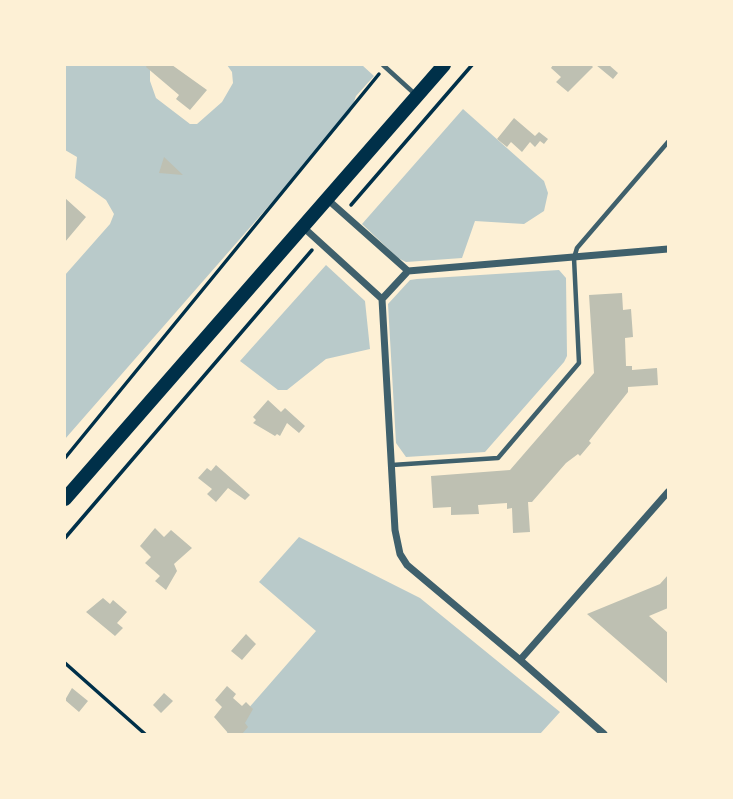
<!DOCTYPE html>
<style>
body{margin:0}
#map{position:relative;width:733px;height:799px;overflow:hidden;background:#fdf0d5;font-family:Poppins,sans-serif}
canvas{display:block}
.frame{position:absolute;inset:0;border:66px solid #fdf0d5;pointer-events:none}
</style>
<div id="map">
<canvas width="733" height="799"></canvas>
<div class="frame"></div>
</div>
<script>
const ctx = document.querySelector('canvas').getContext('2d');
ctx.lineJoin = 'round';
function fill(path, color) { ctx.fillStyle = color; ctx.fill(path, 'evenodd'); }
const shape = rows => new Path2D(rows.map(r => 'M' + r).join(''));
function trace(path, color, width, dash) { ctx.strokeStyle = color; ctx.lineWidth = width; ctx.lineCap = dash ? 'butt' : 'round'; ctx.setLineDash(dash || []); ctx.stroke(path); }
const green = shape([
 [65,65,150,65,150,81,156,98,190,124,197,124,222,102,233,83,232,72,227,65,362,65,374,76,356,96,350,113,65,439,65,275,110,224,114,214,106,200,75,178,77,157,65,150],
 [463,109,544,181,548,193,544,211,524,224,475,221,462,258,406,262,398,258,362,224],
 [326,265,365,301,370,349,326,359,287,390,278,390,240,361],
 [559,270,566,278,567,356,564,362,485,452,406,457,396,443,388,304,410,280,417,279],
 [299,537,420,598,560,712,540,734,226,734,316,631,259,582]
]);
const building = shape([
 [147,65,172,65,207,90,190,110,176,99,179,95,146,67],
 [553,65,591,65,593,67,568,92,556,82,561,77,551,68],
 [596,65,609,65,618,73,613,79],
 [514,118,535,136,539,132,548,139,544,144,540,141,535,147,530,142,522,152,511,142,507,147,497,139],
 [164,157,183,175,159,173],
 [65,198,86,217,65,242],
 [622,293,623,310,631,309,633,337,625,338,626,366,632,366,632,370,657,368,658,385,628,387,628,392,589,441,591,443,580,456,578,454,566,463,532,502,528,502,530,532,513,533,512,508,507,509,507,503,478,505,479,514,451,515,451,507,433,508,431,476,510,470,594,373,589,295],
 [268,400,281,412,285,408,305,426,299,433,287,423,280,436,277,434,275,436,253,423,256,420,253,417],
 [216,465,250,495,245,500,228,488,216,502,207,494,212,489,198,478,207,468,211,471],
 [155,528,164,537,171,530,192,548,174,564,177,571,166,590,155,581,160,576,145,563,151,557,140,546],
 [668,575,668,608,649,616,668,633,668,684,587,614,660,584],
 [103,598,110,604,113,600,127,612,117,623,123,628,115,636,86,612],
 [246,634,256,644,242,660,231,651],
 [227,686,236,694,233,698,242,706,246,702,253,709,245,723,248,727,242,734,228,733,214,717,222,707,215,700],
 [72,688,88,701,79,712,65,700],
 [164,693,173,701,161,713,153,705]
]);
const path = shape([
 [351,205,472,65],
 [65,458,379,74],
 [65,538,312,250],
 [65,663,145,734]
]);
const service = shape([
 [383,65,416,95],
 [392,465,498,458,579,363,574,258,577,248,668,142]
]);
const minor = shape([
 [327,199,408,271],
 [303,227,382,299,395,530,400,554,407,565,520,660,668,492],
 [382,299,408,271,668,249],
 [520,660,604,734]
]);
const primary = shape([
 [65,499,444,65]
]);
fill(green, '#b9caca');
fill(building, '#bec0b2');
trace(path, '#003049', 3.5);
trace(service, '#3f606c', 4.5);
trace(minor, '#3f606c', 7);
trace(primary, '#003049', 14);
</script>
